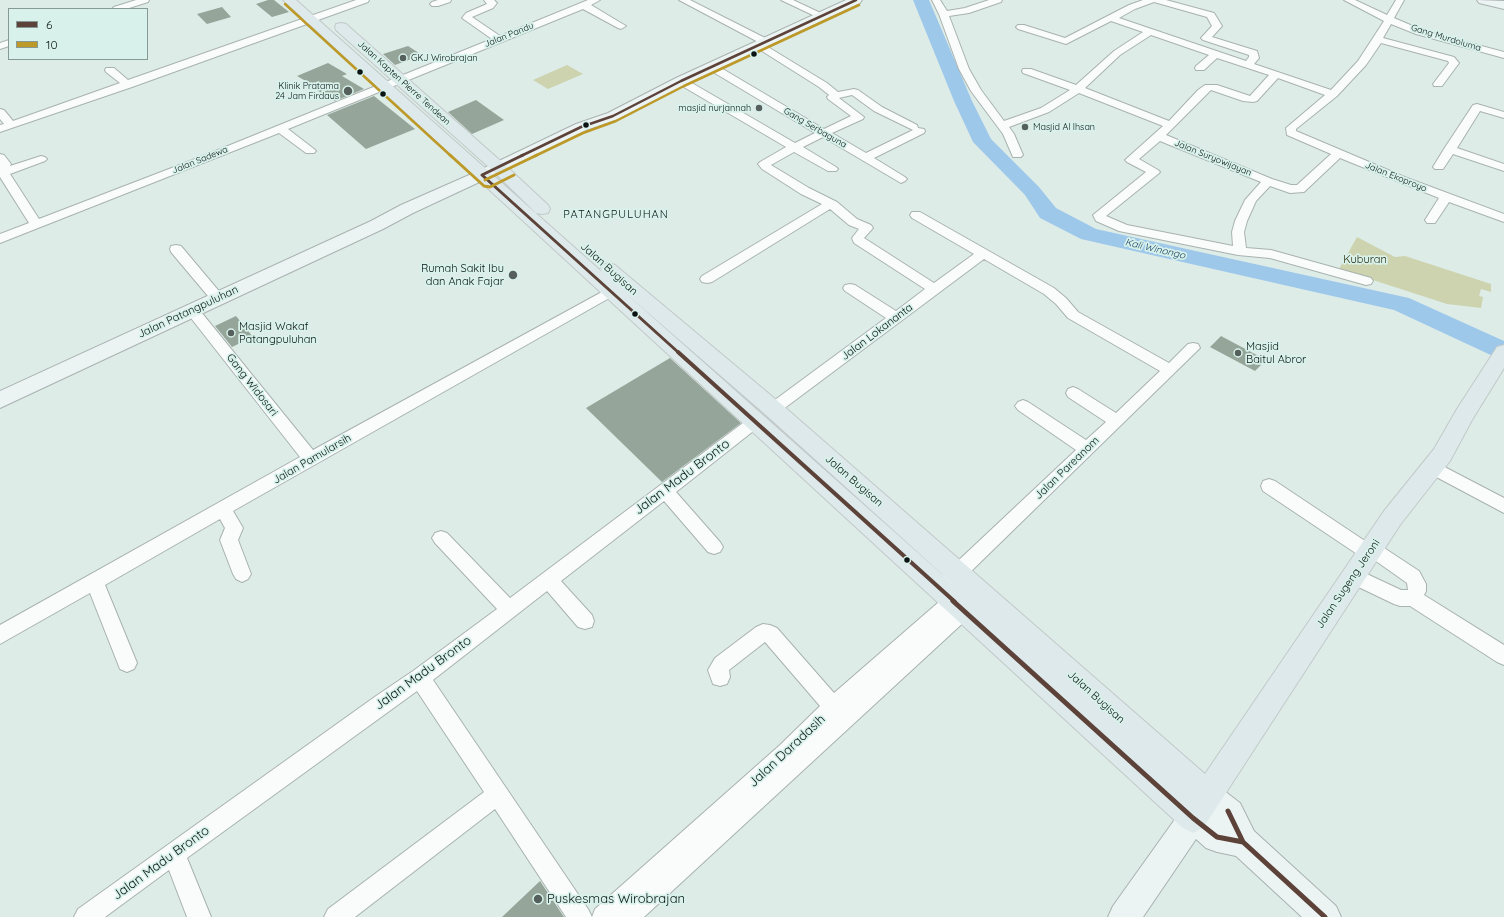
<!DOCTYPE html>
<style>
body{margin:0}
#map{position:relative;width:1504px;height:917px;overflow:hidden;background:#deece8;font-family:Quicksand,sans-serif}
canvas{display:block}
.legend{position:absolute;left:8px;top:8px;width:140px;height:52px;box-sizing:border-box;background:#d8f2eb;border:1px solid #869994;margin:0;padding:5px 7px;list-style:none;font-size:12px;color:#0b1412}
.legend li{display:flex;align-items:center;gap:8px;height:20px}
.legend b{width:20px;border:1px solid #869994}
</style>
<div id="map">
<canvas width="1504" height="917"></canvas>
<ul class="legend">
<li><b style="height:5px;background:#5c4238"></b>6</li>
<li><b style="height:5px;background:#bd9928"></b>10</li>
</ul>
</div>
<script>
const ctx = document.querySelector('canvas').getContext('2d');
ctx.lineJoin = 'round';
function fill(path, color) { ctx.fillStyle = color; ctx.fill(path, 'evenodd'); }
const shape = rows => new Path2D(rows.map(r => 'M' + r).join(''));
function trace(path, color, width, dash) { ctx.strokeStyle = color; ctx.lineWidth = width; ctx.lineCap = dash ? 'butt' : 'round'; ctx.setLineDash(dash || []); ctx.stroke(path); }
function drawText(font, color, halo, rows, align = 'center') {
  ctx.font = font + ' Quicksand,sans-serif'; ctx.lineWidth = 3.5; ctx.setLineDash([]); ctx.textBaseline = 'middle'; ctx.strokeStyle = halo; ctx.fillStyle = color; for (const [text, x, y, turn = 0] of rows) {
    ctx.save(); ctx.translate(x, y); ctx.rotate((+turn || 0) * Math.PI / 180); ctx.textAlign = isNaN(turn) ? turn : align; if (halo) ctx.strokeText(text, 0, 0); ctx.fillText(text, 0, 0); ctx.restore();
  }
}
const green = shape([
 [567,65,583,74,548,89,533,80],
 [1357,237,1395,257,1405,256,1491,284,1491,292,1481,289,1479,296,1483,297,1481,308,1447,304,1339,269]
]);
const river = shape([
 [913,0,929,0,972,101,991,139,1039,187,1056,208,1096,229,1409,298,1504,341,1504,360,1495,357,1394,310,1081,239,1040,218,1025,195,973,142,954,101,913,0]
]);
const building = shape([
 [268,0,274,0,289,12,272,17,256,4],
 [222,7,231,17,207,24,197,14],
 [408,46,422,55,395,65,383,54],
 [328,63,347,74,342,76,364,89,335,101,308,85,311,84,297,76],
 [374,96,415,129,366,149,327,115],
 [476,100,504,120,472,134,448,112],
 [236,316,253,337,232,347,215,326],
 [1221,336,1266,360,1255,371,1210,347],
 [670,358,741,423,662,482,586,408],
 [540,881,564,917,502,917]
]);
const street = shape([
 [136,0,149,0,148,2,126,9,112,9,114,7,136,0],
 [356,0,369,0,368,2,132,87,0,132,0,125,4,124,0,119,0,109,4,110,13,121,120,83,106,72,105,70,106,68,114,68,128,80,356,0],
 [438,0,451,0,450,2,438,6,432,6,430,4,432,2,438,0],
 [484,0,494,0,497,3,493,8,472,17,500,36,588,0,600,0,591,5,626,26,621,29,618,28,583,9,288,129,314,149,316,151,314,153,306,153,279,133,0,243,0,234,29,223,0,177,0,154,4,155,11,164,10,166,41,156,45,157,47,159,45,161,10,174,39,219,208,154,492,39,462,18,466,13,487,4,484,0],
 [679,0,690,0,769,40,771,42,769,44,763,44,827,83,838,92,854,89,858,90,882,107,917,125,918,128,924,129,925,131,924,133,874,158,905,177,907,179,905,181,901,183,823,137,803,147,836,167,838,169,836,171,828,171,794,152,771,165,809,188,837,202,857,219,871,225,873,228,864,238,934,283,974,254,912,218,910,215,912,212,920,212,1054,288,1066,298,1078,312,1169,363,1188,344,1193,343,1198,344,1200,348,956,586,950,588,944,586,941,580,944,574,1076,450,1018,410,1015,406,1018,402,1023,400,1028,402,1086,440,1106,422,1068,397,1066,393,1068,389,1073,387,1078,389,1116,413,1160,371,1068,318,1056,304,1044,294,984,259,778,413,773,415,768,413,765,409,768,405,886,318,845,291,843,288,845,285,850,284,855,285,896,311,925,289,854,243,852,238,859,229,849,225,830,209,712,282,707,283,702,282,700,279,702,276,822,204,801,194,762,169,758,164,760,162,786,147,677,83,676,81,677,79,685,79,795,143,815,133,708,69,707,67,708,65,716,65,824,129,851,116,828,99,827,97,829,95,819,87,754,46,756,44,762,44,679,0],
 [852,95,874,111,913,130,866,153,832,133,863,119,864,117,839,98,852,95],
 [781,0,793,0,827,16,822,19,819,18,781,0],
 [932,0,940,0,947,11,965,8,989,0,1002,0,1001,2,969,13,949,16,969,69,981,90,1004,121,1041,108,1070,90,1023,73,1022,71,1023,69,1031,69,1076,85,1114,51,1143,32,1111,21,1066,44,1018,29,1016,27,1018,25,1024,25,1065,38,1129,5,1143,0,1166,0,1214,13,1222,26,1212,37,1257,51,1259,58,1254,64,1331,90,1358,61,1384,21,1344,0,1355,0,1387,15,1396,0,1404,0,1394,18,1422,30,1504,52,1504,58,1416,34,1391,24,1383,38,1454,57,1459,63,1442,86,1434,86,1433,84,1449,63,1448,61,1381,43,1366,65,1337,96,1296,129,1296,131,1407,178,1504,214,1504,222,1449,202,1435,223,1427,223,1425,220,1439,198,1340,158,1304,192,1290,193,1270,186,1256,201,1247,221,1244,232,1246,248,1271,250,1371,278,1373,281,1371,284,1366,285,1270,258,1238,255,1119,231,1096,221,1093,215,1146,172,1127,162,1125,160,1163,126,1079,93,1049,112,1009,127,1014,134,1023,155,1021,157,1013,157,1003,134,971,91,959,69,939,14,932,0],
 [1154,2,1207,17,1212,26,1201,38,1203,40,1249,55,1249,57,1246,61,1119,18,1135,9,1154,2],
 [1151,35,1209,55,1196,66,1195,68,1196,70,1204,70,1217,58,1269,75,1250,96,1217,85,1205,85,1198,90,1169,121,1085,88,1120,55,1151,35],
 [1278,78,1325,95,1286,128,1287,135,1331,154,1297,185,1291,185,1272,179,1166,135,1211,90,1243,101,1253,102,1257,101,1278,78],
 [1160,141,1261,182,1245,200,1235,221,1232,232,1233,246,1127,225,1106,216,1158,174,1160,172,1158,170,1139,159,1160,141],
 [9,40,9,46,0,49,0,43,9,40],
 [1477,104,1504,112,1504,118,1480,111,1457,148,1504,164,1504,171,1453,154,1443,169,1435,169,1433,167,1444,149,1473,105,1477,104],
 [176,245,181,246,223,296,225,299,223,302,218,304,213,302,171,252,170,249,171,246,176,245],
 [622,281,627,282,629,285,627,288,233,511,243,528,238,540,251,574,248,579,242,582,236,579,233,574,220,540,225,528,220,519,105,585,137,663,134,669,127,672,120,669,90,593,0,644,0,625,300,457,187,313,185,310,187,307,192,305,197,307,313,450,622,281],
 [756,415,761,417,764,421,761,425,676,492,720,542,723,547,720,552,714,554,708,552,664,501,561,581,592,615,594,621,592,627,585,629,578,627,547,591,433,680,588,909,592,917,595,909,780,745,820,706,765,642,729,670,730,677,727,684,720,686,713,684,708,670,715,658,756,627,763,624,770,625,777,628,834,693,955,588,961,586,967,588,970,594,969,597,977,598,980,604,977,610,644,917,566,917,495,809,355,917,324,917,328,909,484,792,417,691,187,858,211,917,187,917,169,870,105,917,74,917,78,909,376,696,413,671,497,609,435,543,432,538,435,533,441,531,447,533,510,598,751,417,756,415],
 [1433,461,1504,498,1504,513,1427,472,1425,467,1427,462,1433,461],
 [1269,479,1275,481,1368,543,1372,542,1378,544,1419,571,1426,584,1426,591,1424,595,1504,645,1504,665,1497,662,1410,606,1400,606,1394,604,1348,582,1345,576,1348,570,1354,568,1401,590,1408,590,1407,583,1373,559,1369,560,1363,558,1263,491,1261,486,1263,481,1269,479]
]);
const secondary = shape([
 [846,0,862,0,860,3,686,84,618,119,586,130,488,178,413,213,383,229,0,408,0,391,371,221,401,205,476,172,576,124,608,113,676,78,846,0],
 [1477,0,1504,1,1504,9,1479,3,1477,0],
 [1208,781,1218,786,1240,803,1254,831,1336,906,1341,917,1302,917,1236,856,1217,852,1206,848,1196,839,1143,917,1108,917,1113,906,1183,808,1193,803,1197,805,1193,796,1198,786,1208,781]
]);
const primary = shape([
 [283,0,296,0,602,272,600,269,603,265,609,263,615,265,780,403,1205,774,1384,511,1434,449,1457,409,1497,347,1504,345,1504,368,1472,420,1450,461,1400,525,1203,828,1193,833,1183,828,283,0],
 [622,290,766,415,962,592,622,290],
 [341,23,346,24,504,164,548,205,550,209,548,213,542,214,536,213,492,170,336,30,335,27,336,24,341,23]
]);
const bus1Far3 = shape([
 [521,156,581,127,613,116,681,81,856,0]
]);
const bus1Far2 = shape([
 [523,155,482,175,679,353]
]);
const bus1Far1 = shape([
 [678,352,955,602]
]);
const bus1 = shape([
 [953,601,1193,818,1217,837,1243,842],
 [1228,811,1243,842,1325,917]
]);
const bus2Far1 = shape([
 [285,4,451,156],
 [535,156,583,133,616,121,684,86,859,5]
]);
const bus2 = shape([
 [450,155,484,186,490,187,514,175],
 [485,180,537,155]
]);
const markers = [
 [754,54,3.5,"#0b1412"],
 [403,58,4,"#55605d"],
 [360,72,3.5,"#0b1412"],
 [348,91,5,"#55605d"],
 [383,94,3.5,"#0b1412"],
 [759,108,4,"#55605d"],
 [586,125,3.5,"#0b1412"],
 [1025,127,4,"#55605d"],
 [513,275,5,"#55605d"],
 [635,314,3.5,"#0b1412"],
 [231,333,4,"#55605d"],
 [1238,353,4,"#55605d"],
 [907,560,3.5,"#0b1412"],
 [538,899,5,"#55605d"]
];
const farStreetnames = [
 ["Jalan Pandu",509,35,-22],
 ["Gang Murdoluma",1446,38,17],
 ["Jalan Kapten Pierre Tendean",404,83,42],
 ["Gang Serbaguna",815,128,30],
 ["Jalan Suryowijayan",1213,158,22],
 ["Jalan Sadewa",200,160,-22],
 ["Jalan Ekoproyo",1396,177,22]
];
const farPoinames = [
 ["GKJ Wirobrajan",411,58],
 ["Klinik Pratama",339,86,"right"],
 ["24 Jam Firdaus",339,96,"right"],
 ["masjid nurjannah",751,108,"right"],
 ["Masjid Al Ihsan",1033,127]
];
const farWaternames = [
 ["Kali Winongo",1155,249,13]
];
const farQuarternames = [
 ["PATANGPULUHAN",616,215]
];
const parkNames = [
 ["Kuburan",1365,260]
];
const poiNames = [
 ["Rumah Sakit Ibu",504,269,"right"],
 ["dan Anak Fajar",504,282,"right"],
 ["Masjid Wakaf",239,327],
 ["Patangpuluhan",239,340],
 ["Masjid",1246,347],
 ["Baitul Abror",1246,360]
];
const streetNames = [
 ["Jalan Bugisan",609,269,42],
 ["Jalan Patangpuluhan",188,312,-25],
 ["Jalan Lokananta",877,332,-37],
 ["Gang Widosari",252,385,52],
 ["Jalan Pamularsih",312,459,-30],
 ["Jalan Pareanom",1067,468,-44],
 ["Jalan Bugisan",854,481,41],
 ["Jalan Sugeng Jeroni",1348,584,-56],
 ["Jalan Bugisan",1096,697,42]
];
const nearStreetnames = [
 ["Jalan Madu Bronto",682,477,-37],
 ["Jalan Madu Bronto",423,673,-36],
 ["Jalan Daradasih",787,751,-43],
 ["Jalan Madu Bronto",161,863,-36]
];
const nearPoinames = [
 ["Puskesmas Wirobrajan",547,899]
];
fill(green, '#ccd3ae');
fill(river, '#9ec8ea');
fill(building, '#95a599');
trace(street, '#a8b2af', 2);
trace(secondary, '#a8b2af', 2);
trace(primary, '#c2c9c8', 2);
fill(street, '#fafcfc');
fill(secondary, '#ecf3f3');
fill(primary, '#dde9ea');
trace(bus1Far3, '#5c4238', 2.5);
trace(bus1Far2, '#5c4238', 3);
trace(bus1Far1, '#5c4238', 4);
trace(bus1, '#5c4238', 5);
trace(bus2Far1, '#bd9928', 2.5);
trace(bus2, '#bd9928', 3);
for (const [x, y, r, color] of markers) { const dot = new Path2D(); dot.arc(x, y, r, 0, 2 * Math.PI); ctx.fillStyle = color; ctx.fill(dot); trace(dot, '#d8f2eb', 1.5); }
drawText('9px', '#0b1412', '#d8f2eb', farStreetnames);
drawText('9px', '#0b1412', '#d8f2eb', farPoinames, 'left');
drawText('italic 10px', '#163f60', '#d8f2eb', farWaternames);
ctx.letterSpacing = '1px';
drawText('11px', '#0b1412', '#d8f2eb', farQuarternames);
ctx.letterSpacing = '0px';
drawText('11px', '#2b2b0b', '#d8f2eb', parkNames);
drawText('11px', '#0b1412', '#d8f2eb', poiNames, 'left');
drawText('11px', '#0b1412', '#d8f2eb', streetNames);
drawText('13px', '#0b1412', '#d8f2eb', nearStreetnames);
drawText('13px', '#0b1412', '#d8f2eb', nearPoinames, 'left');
</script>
